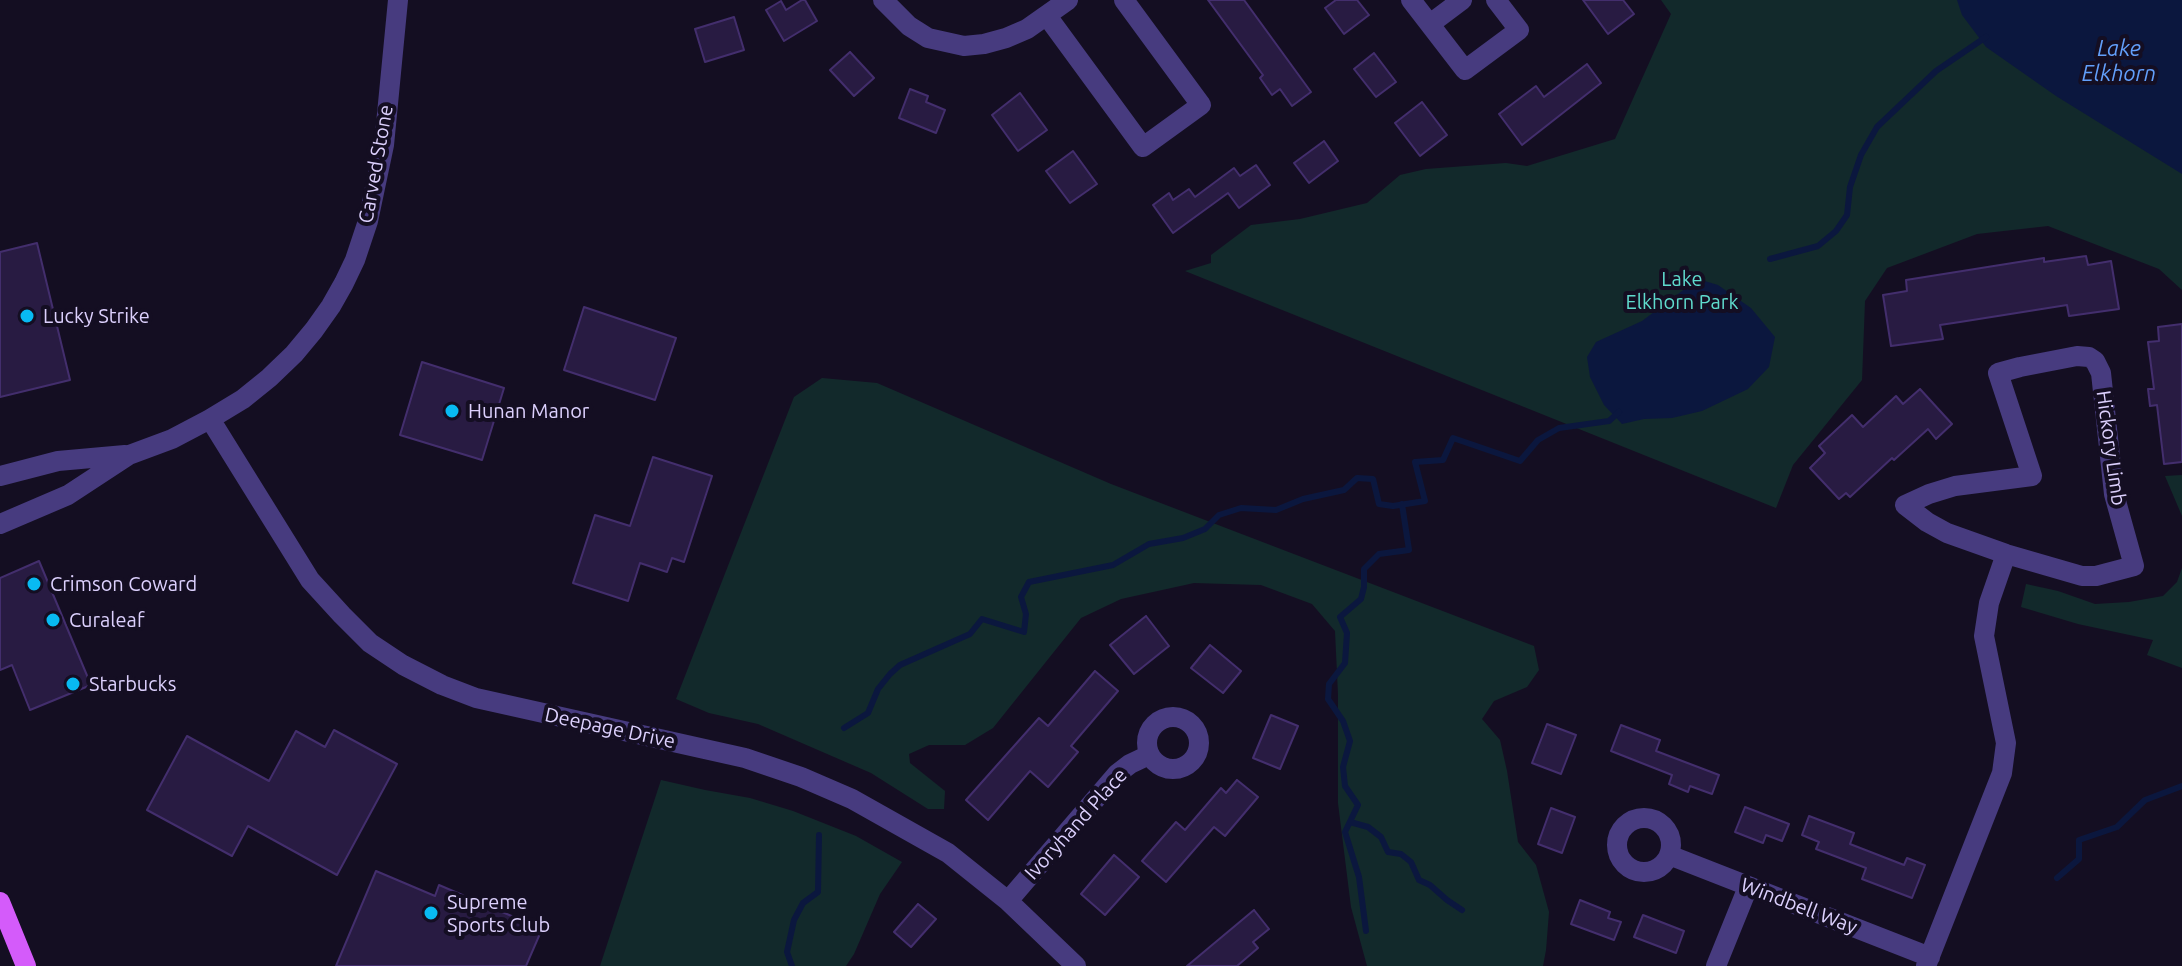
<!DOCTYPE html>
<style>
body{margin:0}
canvas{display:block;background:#140e22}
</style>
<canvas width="2182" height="966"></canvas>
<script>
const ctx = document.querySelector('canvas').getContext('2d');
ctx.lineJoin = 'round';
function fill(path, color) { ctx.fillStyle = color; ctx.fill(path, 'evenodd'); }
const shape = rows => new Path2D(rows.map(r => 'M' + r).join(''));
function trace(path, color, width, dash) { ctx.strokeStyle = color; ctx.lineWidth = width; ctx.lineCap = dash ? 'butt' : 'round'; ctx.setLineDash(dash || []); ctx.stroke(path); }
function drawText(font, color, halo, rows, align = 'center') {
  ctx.font = font + ' Ubuntu,sans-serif'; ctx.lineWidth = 8; ctx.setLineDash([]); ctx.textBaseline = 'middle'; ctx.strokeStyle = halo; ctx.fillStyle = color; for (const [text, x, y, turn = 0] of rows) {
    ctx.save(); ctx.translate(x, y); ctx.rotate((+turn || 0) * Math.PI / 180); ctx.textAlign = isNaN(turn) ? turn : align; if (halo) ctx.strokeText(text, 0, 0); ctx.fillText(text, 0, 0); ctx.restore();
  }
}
const green = shape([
 [1661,0,2182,0,2182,290,2159,269,2048,226,1977,234,1887,268,1865,301,1862,380,1793,465,1776,508,1185,271,1211,263,1211,255,1251,225,1300,219,1367,203,1400,175,1426,169,1506,163,1527,166,1615,139,1671,14],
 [822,378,877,383,1111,484,1534,646,1539,670,1527,687,1494,701,1482,719,1500,740,1507,771,1518,842,1536,865,1549,912,1546,950,1543,966,1367,966,1351,907,1338,803,1338,694,1335,631,1312,604,1261,585,1194,583,1121,599,1081,618,993,728,965,745,929,745,909,754,910,763,945,791,944,809,928,809,871,773,758,724,709,713,676,699,794,397],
 [2182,475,2182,516,2165,476],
 [2182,568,2182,668,2147,655,2153,640,2078,624,2021,607,2026,584,2058,591,2095,604,2129,602,2163,596,2177,582],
 [661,780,705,790,750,798,793,811,856,836,902,862,880,894,854,954,846,966,600,966]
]);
const water = shape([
 [1957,0,2182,0,2182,174,2056,96,1986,47,1962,15],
 [1698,279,1718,285,1751,308,1775,337,1769,367,1748,389,1702,411,1672,418,1644,419,1622,424,1604,405,1590,377,1587,357,1596,342,1642,321]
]);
const stream = shape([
 [1770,259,1818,246,1836,231,1847,215,1850,187,1861,155,1877,127,1936,71,1986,37],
 [844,728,868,713,878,689,890,674,900,665,970,634,982,619,1024,632,1026,614,1021,597,1029,582,1113,565,1149,544,1183,538,1205,529,1219,515,1241,508,1276,510,1303,499,1344,490,1357,478,1373,479,1379,504,1393,506,1425,501,1415,462,1443,460,1453,438,1520,461,1538,440,1559,428,1609,421,1619,412],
 [1350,822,1368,827,1381,837,1388,852,1401,854,1411,862,1419,880,1430,885,1447,900,1462,910],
 [2057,878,2079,859,2079,840,2117,827,2145,800,2182,786],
 [1366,931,1359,877,1345,832,1358,805,1345,786,1343,767,1350,741,1343,721,1328,699,1329,684,1345,663,1347,633,1340,617,1361,599,1364,587,1364,569,1379,554,1409,550,1402,504],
 [792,966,787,952,794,920,803,903,818,892,819,835]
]);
const building = shape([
 [802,0,805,0,817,21,784,41,766,10,781,1,786,10,802,0],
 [1208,0,1244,0,1311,92,1292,106,1280,89,1272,95,1260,78,1263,75,1208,0],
 [1336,0,1357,0,1369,15,1344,34,1325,8,1336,0],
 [1583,0,1623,0,1634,14,1608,34,1583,0],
 [734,17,744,50,705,62,695,29,734,17],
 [850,52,874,78,854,96,830,70,850,52],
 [1374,53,1396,82,1376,97,1354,69,1374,53],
 [1587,64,1601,83,1522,145,1499,114,1536,86,1544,97,1587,64],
 [910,89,928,96,926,102,945,110,936,133,899,118,910,89],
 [1020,93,1047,130,1018,151,992,115,1020,93],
 [1422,102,1447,135,1420,156,1395,123,1422,102],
 [1324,141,1338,161,1309,183,1294,163,1324,141],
 [1073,151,1097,184,1070,203,1046,171,1073,151],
 [1256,165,1270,185,1239,208,1228,193,1173,233,1153,205,1169,193,1173,200,1189,189,1195,197,1234,168,1240,176,1256,165],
 [37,243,70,380,0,397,0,252,37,243],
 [2086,256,2088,265,2111,261,2119,309,2069,316,2067,305,1960,322,1940,325,1943,339,1891,346,1883,295,1907,291,1906,280,2044,258,2044,262,2086,256],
 [584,307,676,338,655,400,564,370,584,307],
 [2182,324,2182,462,2164,464,2157,405,2150,406,2148,389,2154,389,2148,342,2159,341,2158,327,2182,324],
 [422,362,504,388,482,460,400,435,422,362],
 [1920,389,1952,424,1936,439,1928,429,1894,460,1892,458,1850,497,1846,493,1839,499,1810,468,1825,453,1819,446,1852,415,1863,427,1896,396,1903,404,1920,389],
 [653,457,712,476,684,562,672,558,667,572,640,563,628,601,573,583,595,515,630,526,653,457],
 [39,561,91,685,30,710,12,665,0,670,0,578,39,561],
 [1146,616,1169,646,1134,674,1110,645,1146,616],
 [1210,645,1241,671,1223,693,1191,668,1210,645],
 [1095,671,1118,691,1071,746,1078,752,1048,787,1030,771,988,820,966,800,1039,718,1048,726,1095,671],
 [1271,715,1298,726,1280,769,1253,758,1271,715],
 [1547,724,1576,735,1561,774,1532,763,1547,724],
 [1621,725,1660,740,1656,751,1719,775,1712,794,1690,786,1688,792,1669,784,1672,775,1611,751,1621,725],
 [334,730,397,764,337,875,248,826,232,856,147,810,187,736,269,781,296,731,325,747,334,730],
 [1237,780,1258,797,1225,836,1214,827,1166,882,1142,861,1176,822,1185,830,1221,788,1226,793,1237,780],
 [1745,807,1789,824,1782,841,1766,835,1763,843,1735,832,1745,807],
 [1551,808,1575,817,1562,853,1538,844,1551,808],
 [1809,816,1854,833,1850,844,1904,865,1907,858,1925,865,1912,898,1862,879,1866,868,1816,849,1819,842,1802,835,1809,816],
 [1114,855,1139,877,1105,915,1081,894,1114,855],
 [376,871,435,896,439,885,542,929,526,966,336,966,376,871],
 [1580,900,1610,912,1608,918,1621,922,1614,940,1571,924,1580,900],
 [918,904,936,919,911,947,894,932,918,904],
 [1254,910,1269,929,1253,942,1258,948,1237,966,1187,966,1254,910],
 [1643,915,1684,931,1676,953,1634,937,1643,915]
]);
const minor = shape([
 [883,0,909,26,928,38,964,46,984,44,1006,38,1027,29,1068,0],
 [1411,0,1465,70,1519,30,1496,0],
 [1047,16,1143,147,1201,105,1124,0],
 [1430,24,1462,0],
 [2077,356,2089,357,2095,361,2101,373,2114,494,2134,566,2096,576,2082,576,2006,554,1947,533,1927,522,1905,505,1929,494,1955,486,2032,476,1998,373,2020,367,2077,356],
 [210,419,310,580,342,615,370,643,403,665,442,685,476,698,745,758,801,777,852,799,948,853,1008,901,1076,966],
 [0,476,58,461,125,455],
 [0,524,68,495,129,455,172,439,210,419,243,399,269,378,294,354,314,330,331,306,344,283,355,260,368,221,384,145,398,0],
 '1147 743a26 26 0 1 1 52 0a26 26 0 1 1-52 0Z',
 '1617 845a27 27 0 1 1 54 0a27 27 0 1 1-54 0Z',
 [1669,855,1930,957],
 [1008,901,1117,774,1130,764,1149,755],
 [1716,966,1748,887],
 [1926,966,2002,773,2006,743,1984,636,1989,603,2006,554]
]);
const primary = shape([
 [0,902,26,966]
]);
const markers = [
 [27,316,8,"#08baf2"],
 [452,411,8,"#08baf2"],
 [34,584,8,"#08baf2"],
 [53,620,8,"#08baf2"],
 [73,684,8,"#08baf2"],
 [431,913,8,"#08baf2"]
];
const streetNames = [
 ["Carved Stone",376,164,-80],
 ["Hickory Limb",2111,448,82],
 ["Deepage Drive",610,728,12],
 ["Ivoryhand Place",1076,824,-48],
 ["Windbell Way",1799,906,21]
];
const parkNames = [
 ["Lake",1682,279],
 ["Elkhorn Park",1682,302]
];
const poiNames = [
 ["Lucky Strike",43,316],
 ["Hunan Manor",468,411],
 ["Crimson Coward",50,584],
 ["Curaleaf",69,620],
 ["Starbucks",89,684],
 ["Supreme",447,902],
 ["Sports Club",447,925]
];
const waterNames = [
 ["Lake",2119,49],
 ["Elkhorn",2119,74]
];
fill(green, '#12292b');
fill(water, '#0b173e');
trace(stream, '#0b173e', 6);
fill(building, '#281b42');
trace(building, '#432e6d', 2);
trace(minor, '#473b7f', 20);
trace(primary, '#d45bfa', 20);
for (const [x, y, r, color] of markers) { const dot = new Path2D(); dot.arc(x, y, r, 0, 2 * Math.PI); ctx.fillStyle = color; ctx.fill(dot); trace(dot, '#140e22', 3); }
drawText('20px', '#dcd0fd', '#140e22', streetNames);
drawText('20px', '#5fdbcd', '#140e22', parkNames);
drawText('20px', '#dcd0fd', '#140e22', poiNames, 'left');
drawText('italic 22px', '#629ffa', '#140e22', waterNames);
</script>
